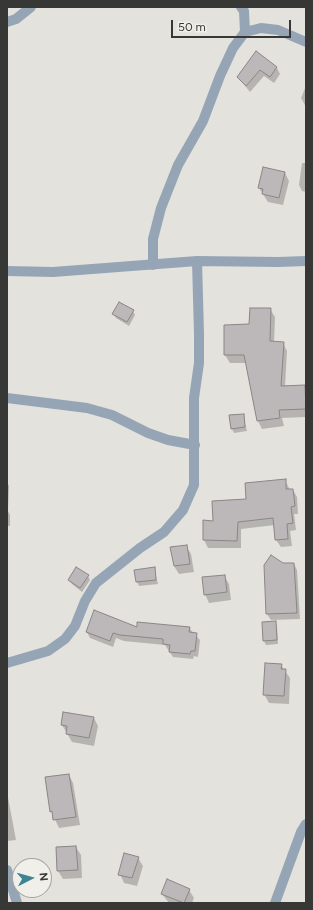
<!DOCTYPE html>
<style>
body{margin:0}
#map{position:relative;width:313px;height:910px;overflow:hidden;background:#e3e2dc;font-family:Figtree,sans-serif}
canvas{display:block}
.frame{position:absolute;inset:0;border:8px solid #373735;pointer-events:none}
.north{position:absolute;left:12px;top:858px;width:40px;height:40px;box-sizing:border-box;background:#f0efea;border:1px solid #a6a5a2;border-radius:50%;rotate:84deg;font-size:11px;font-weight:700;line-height:16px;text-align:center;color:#373735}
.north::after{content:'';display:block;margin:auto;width:14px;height:18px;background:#408393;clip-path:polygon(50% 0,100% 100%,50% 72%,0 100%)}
.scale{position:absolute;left:171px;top:20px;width:120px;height:18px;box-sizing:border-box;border:2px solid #373735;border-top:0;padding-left:5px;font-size:12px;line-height:14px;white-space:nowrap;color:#373735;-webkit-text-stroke:3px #f0efea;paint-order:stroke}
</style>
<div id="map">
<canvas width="313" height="910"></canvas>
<div class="frame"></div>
<div class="north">N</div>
<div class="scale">50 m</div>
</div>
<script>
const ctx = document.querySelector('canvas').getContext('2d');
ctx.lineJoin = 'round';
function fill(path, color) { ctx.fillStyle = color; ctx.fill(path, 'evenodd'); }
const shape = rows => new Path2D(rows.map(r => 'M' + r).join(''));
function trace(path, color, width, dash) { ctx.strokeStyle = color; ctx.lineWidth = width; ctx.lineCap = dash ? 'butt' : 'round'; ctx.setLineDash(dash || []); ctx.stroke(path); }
const shadow = shape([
 [256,52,277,68,280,74,274,83,264,76,250,92,238,77],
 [305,88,306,88,306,107,301,98],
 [302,163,306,163,306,192,302,191,299,185],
 [285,173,289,181,283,205,268,202,259,188],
 [270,309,275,317,274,343,283,343,287,351,285,387,304,386,306,389,306,417,282,418,284,426,262,429,258,421,247,363,230,363,225,355,225,326,250,325],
 [133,311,135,315,129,326,116,318,114,314],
 [243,415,247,431,234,433,232,429],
 [285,480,290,490,293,490,297,497,298,514,294,514,296,530,290,531,292,546,281,547,276,540,275,525,241,529,241,548,208,548,204,540,204,521,214,522,247,500],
 [7,482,9,486,8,511,10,515,10,526,7,526],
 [186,546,191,554,194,572,179,574,174,566],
 [282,564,294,564,297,570,300,619,271,620,267,614],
 [154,568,158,584,139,586,137,582],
 [88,576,90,580,82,592,72,584,69,580],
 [224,576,229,584,231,600,209,603,205,594],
 [95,611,138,628,189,628,200,640,198,657,194,656,193,659,173,657,165,645,124,641,116,638,113,647,90,638,87,632],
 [275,622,277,626,278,644,266,645,264,641],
 [281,665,290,678,289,704,269,703,264,694],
 [64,713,94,718,98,726,94,746,72,742,62,725],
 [69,775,73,783,80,825,59,828,51,811],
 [7,792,16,840,7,841],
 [76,847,81,855,82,878,63,879,58,871],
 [138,858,143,866,137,886,124,883,120,874],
 [189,890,194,898,192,903,169,903,162,894]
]);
const building = shape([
 [256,51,277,67,270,77,260,70,246,86,237,77,256,51],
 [263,167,285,172,279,198,262,194,263,189,258,188,263,167],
 [119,302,134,310,127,322,112,314,119,302],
 [250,308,271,308,270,341,284,342,281,386,305,385,306,409,279,410,280,418,257,421,244,355,224,355,224,325,249,324,250,308],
 [244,414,245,427,231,429,229,415,244,414],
 [286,479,286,489,293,489,295,506,291,507,293,523,287,524,288,539,275,540,273,518,238,522,237,541,203,540,203,520,213,521,212,501,246,499,245,483,286,479],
 [187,545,190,564,174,566,170,547,187,545],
 [271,555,283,563,294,563,297,613,266,614,264,565,271,555],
 [76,567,89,575,80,588,68,580,76,567],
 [155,567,156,580,136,582,134,570,155,567],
 [225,575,227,592,204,595,202,577,225,575],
 [94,610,137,627,137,622,190,627,189,632,197,633,195,651,191,651,190,654,169,652,170,645,163,644,163,639,120,635,113,633,110,641,86,632,94,610],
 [276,621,277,640,263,641,262,622,276,621],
 [265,663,282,664,281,669,286,669,284,696,263,695,265,663],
 [63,712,94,717,89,738,66,734,67,726,61,725,63,712],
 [69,774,76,817,53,820,52,811,50,812,45,777,69,774],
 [76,846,78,870,57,871,56,847,76,846],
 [124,853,139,857,132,878,118,875,124,853],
 [167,879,190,889,184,903,161,894,167,879]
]);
const minor = shape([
 [7,22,16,19,31,7],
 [245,32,261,28,278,30,306,42],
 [153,265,153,239,161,208,178,165,203,121,220,76,233,48,245,32,244,11,241,7],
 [7,271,53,272,197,261,278,262,306,261],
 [7,398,87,408,112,415,148,433,168,440,195,445],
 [7,663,48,651,65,639,75,626,85,601,96,583,140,548,164,532,183,510,194,485,194,398,199,363,199,334,197,261],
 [7,870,17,903],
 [275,903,301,832,306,824]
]);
fill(shadow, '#0003');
fill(building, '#bcb7b9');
trace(building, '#8a8587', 1);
trace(minor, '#96a5b5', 10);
</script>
